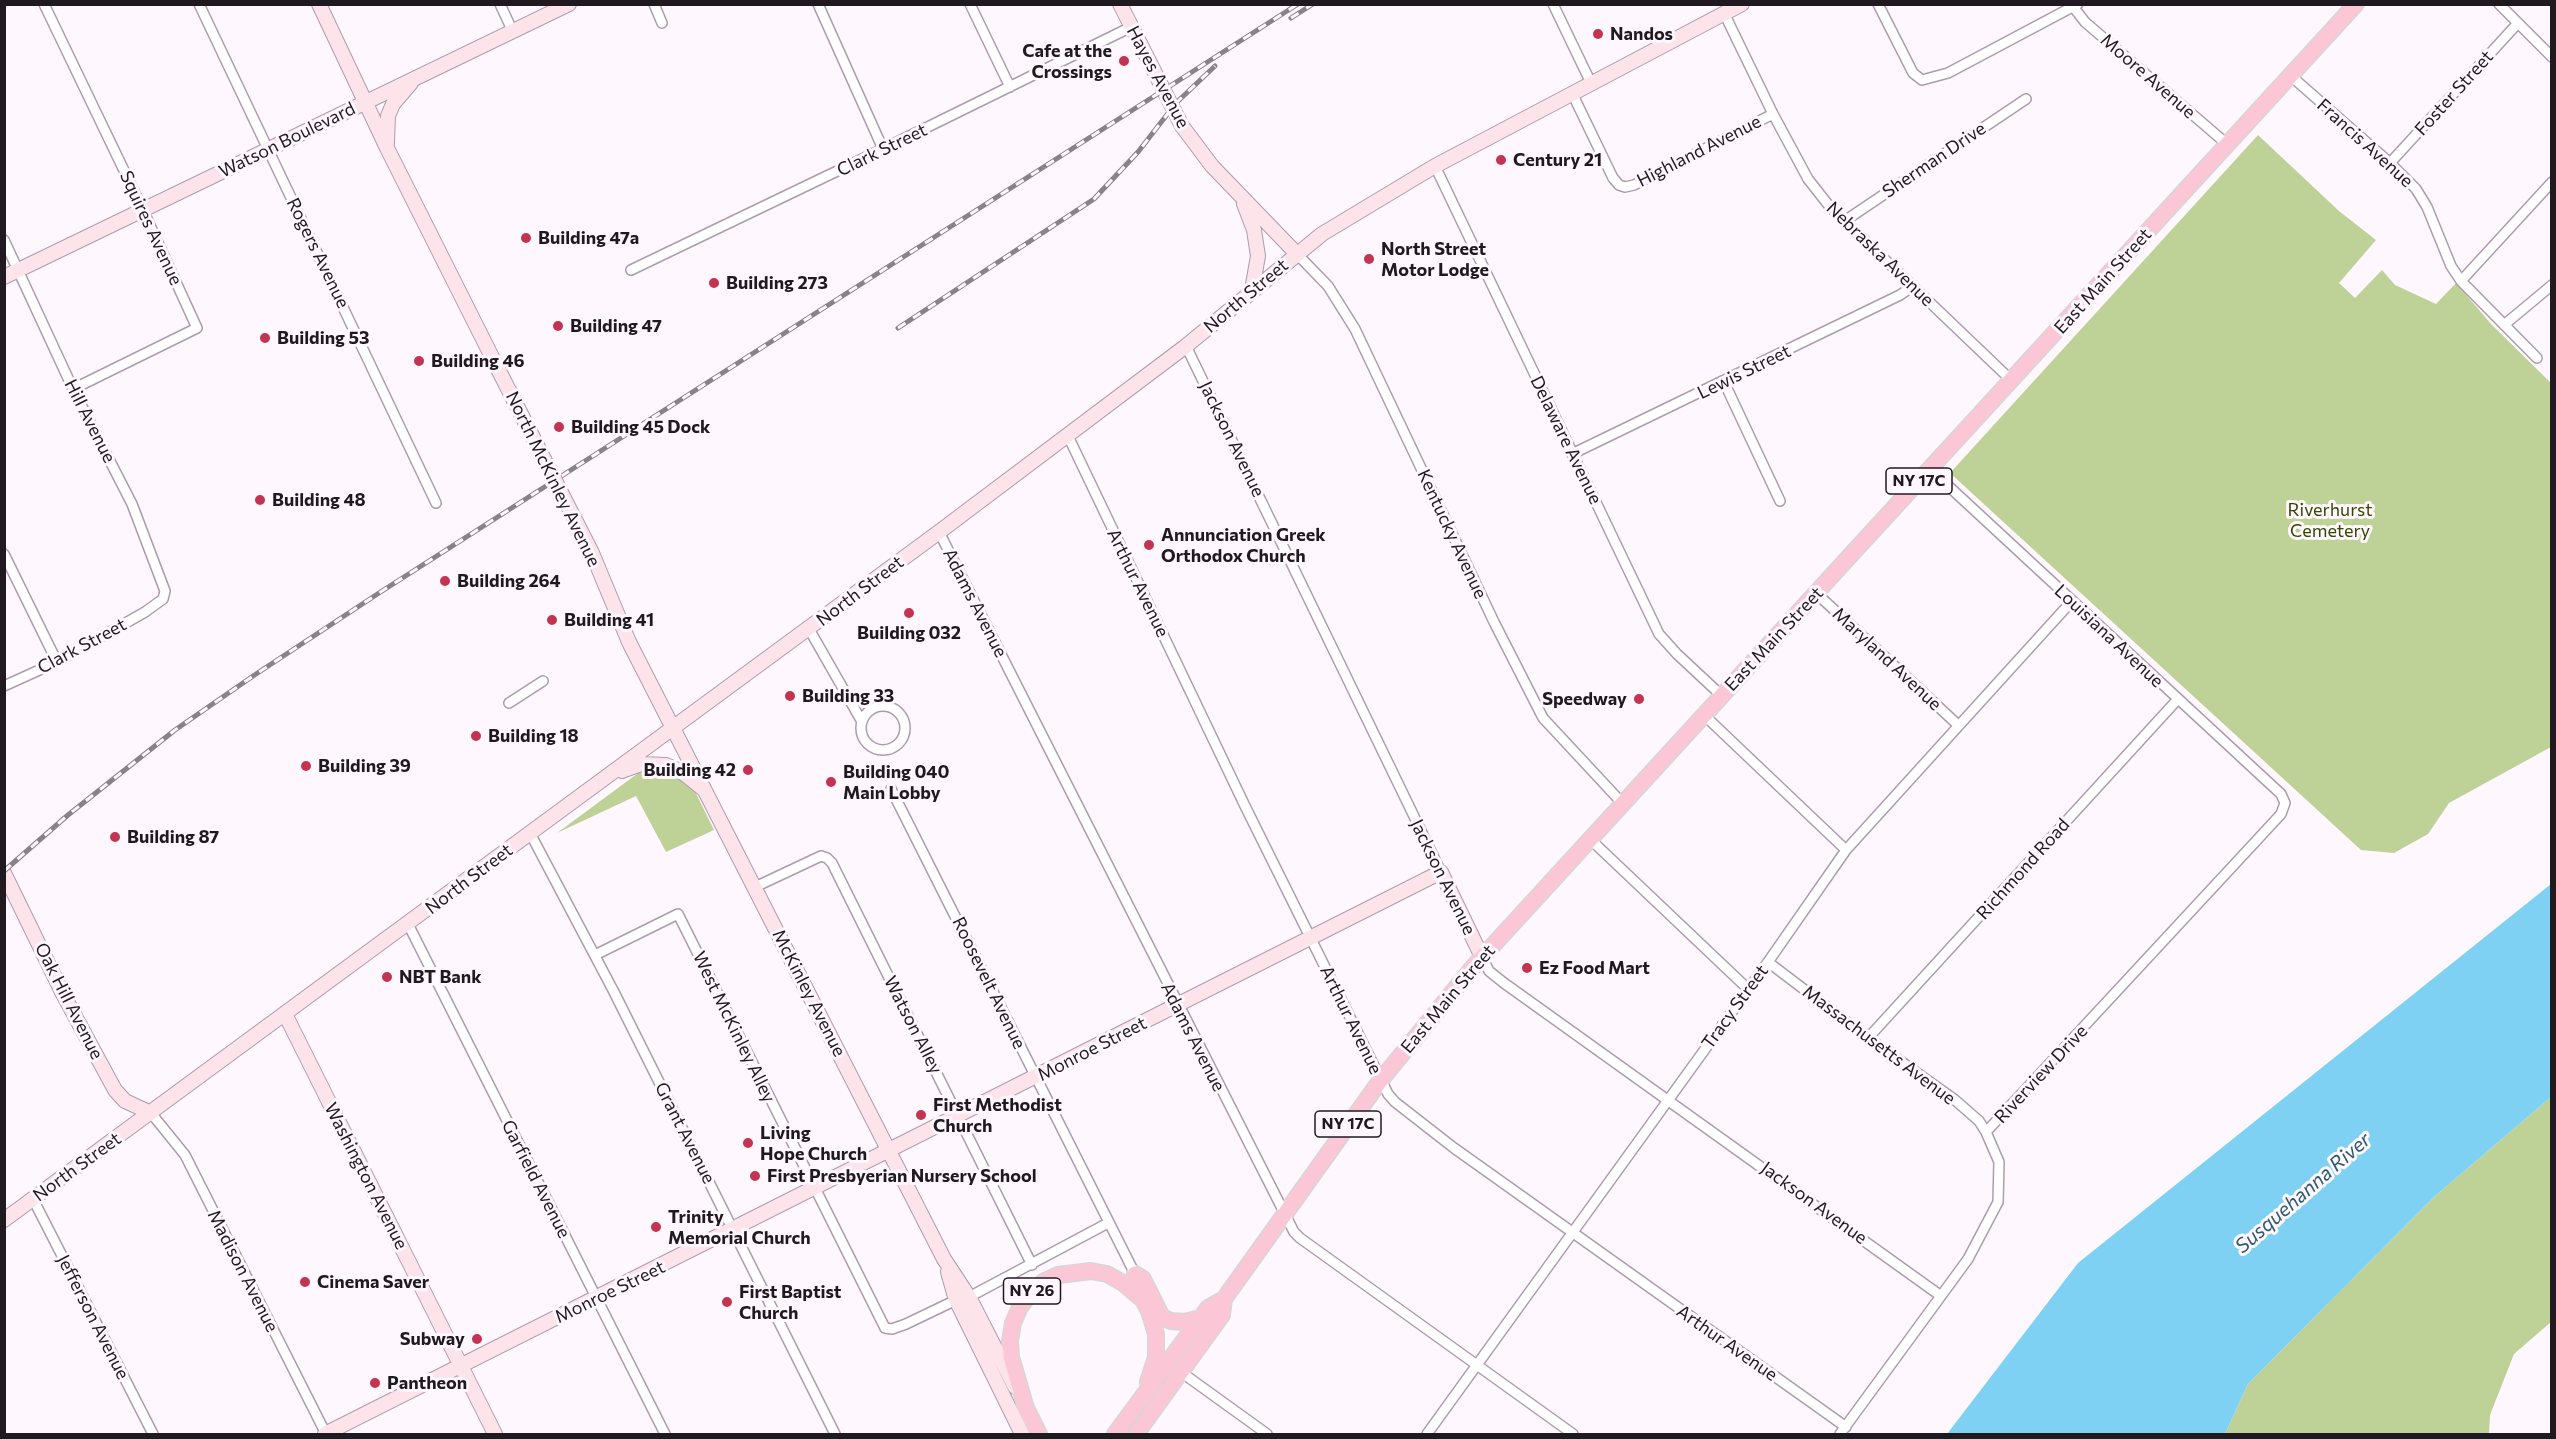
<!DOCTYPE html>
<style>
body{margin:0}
#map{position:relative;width:2556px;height:1439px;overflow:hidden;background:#fef7fe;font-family:Commissioner,sans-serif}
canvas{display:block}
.frame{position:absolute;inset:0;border:6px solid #201a20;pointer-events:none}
</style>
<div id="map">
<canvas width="2556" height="1439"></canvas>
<div class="frame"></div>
</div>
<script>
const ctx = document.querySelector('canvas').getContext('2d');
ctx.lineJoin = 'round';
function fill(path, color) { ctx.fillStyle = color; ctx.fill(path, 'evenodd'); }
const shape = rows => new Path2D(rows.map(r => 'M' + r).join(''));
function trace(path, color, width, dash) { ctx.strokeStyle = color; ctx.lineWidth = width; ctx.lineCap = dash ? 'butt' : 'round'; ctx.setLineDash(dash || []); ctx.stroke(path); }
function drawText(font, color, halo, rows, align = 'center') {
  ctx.font = font + ' Commissioner,sans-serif'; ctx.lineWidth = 6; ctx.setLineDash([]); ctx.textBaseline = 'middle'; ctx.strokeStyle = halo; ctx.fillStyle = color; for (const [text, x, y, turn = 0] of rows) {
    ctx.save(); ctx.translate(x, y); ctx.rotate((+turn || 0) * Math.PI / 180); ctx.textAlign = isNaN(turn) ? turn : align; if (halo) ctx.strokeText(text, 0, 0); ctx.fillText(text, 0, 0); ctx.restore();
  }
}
const green = shape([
 [2258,135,2339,211,2376,240,2339,283,2355,298,2382,270,2395,285,2436,304,2456,283,2492,325,2551,383,2551,747,2449,803,2428,834,2394,853,2361,850,1950,473],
 [656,764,688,777,714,830,666,852,636,796,557,833,645,768],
 [2551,1097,2551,1322,2514,1354,2490,1415,2489,1434,2225,1434,2248,1384,2434,1197]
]);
const water = shape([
 [2551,884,2551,1097,2434,1197,2248,1384,2225,1434,1947,1434,2078,1263]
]);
const street = shape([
 [44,4,143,210,197,328,73,389],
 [199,4,436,503],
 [500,4,513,32],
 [654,4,662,23],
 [818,4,883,149],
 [970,4,1010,87],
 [1553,4,1591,83],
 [1878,4,1913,73,1922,80,1948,73,2078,4],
 [2071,4,2085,22,2228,145],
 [2499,4,2552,57],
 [1724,13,1773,114,1808,179,1830,207,2011,380],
 [2291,76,2390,163,2416,189,2427,207,2451,266,2461,281,2537,358],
 [1572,93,1613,178,1619,185,1625,187,1634,185,1773,114],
 [2390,163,2518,23],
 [1435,166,1659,634,1677,654,1722,696],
 [1843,222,2026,99],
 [4,240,73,389,132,504,165,591,163,599,145,612,57,662,4,686],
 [1296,253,1328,286,1355,329,1494,622,1543,718,1623,804],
 [631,270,883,149,1131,27],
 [2461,281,2552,182],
 [2504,325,2552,285],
 [1186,346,1441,872],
 [1724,382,1780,501],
 [1068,436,1245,806,1388,1094,1395,1102,1454,1148,1846,1427],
 [1572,454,1900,295,1913,286],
 [1930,469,2281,794,2285,803,2281,814,2257,840,1986,1132],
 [939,532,1294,1232,1300,1238,1573,1434],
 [4,554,57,662],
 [1816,593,1958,725],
 [809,629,861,720],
 [509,703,543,681],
 '861 728a22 22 0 1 1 44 0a22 22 0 1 1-44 0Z',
 [1704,715,1846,850],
 [891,789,1135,1274],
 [530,833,614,992,835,1434],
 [1590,839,1748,989],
 [755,887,821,856,827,858,832,863,1032,1265],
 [408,924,665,1434],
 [595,955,678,914,885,1328,892,1329,906,1324,956,1300],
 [1482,957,1489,971,1504,983,1941,1296],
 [1768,962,1868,1038,1955,1100,1979,1121,1986,1132,1999,1162,1998,1202,1968,1259,1840,1434],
 [1868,1038,2178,699],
 [151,1113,185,1155,326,1434],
 [33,1199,153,1434],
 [969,1297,1108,1223],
 [1181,1372,1267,1434],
 [1427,1434,1768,962,1846,850,2071,602]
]);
const secondary = shape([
 [319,4,387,148,498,369],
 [1120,4,1182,126,1212,166,1296,253],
 [387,143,388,116,393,104,411,83],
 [1244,204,1254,230,1258,256,1252,290],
 [4,277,569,4],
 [592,553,629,642,944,1259,969,1297,1015,1387],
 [622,771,641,764,666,765,682,772,702,788],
 [4,873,63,994,115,1090,125,1101,151,1113],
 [285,1014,495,1434],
 [4,1220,939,532,1186,346,1322,234,1435,166,1742,4],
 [948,1272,956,1300,1022,1434],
 [325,1434,1441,872,1482,957]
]);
const primary = shape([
 [1148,1382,1156,1357,1156,1334,1149,1311,1134,1282,1135,1274,1143,1279,1162,1317,1171,1321,1184,1322,1201,1318],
 [1039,1434,1026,1408,1011,1357,1010,1341,1013,1323,1020,1307,1030,1294,1043,1282,1058,1275,1091,1271,1107,1274,1123,1283,1143,1300],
 [1115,1434,1208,1308,1224,1299,1380,1081,1474,966,2356,4],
 [1136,1434,1222,1315,1224,1299]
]);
const rail = shape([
 [1291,18,1313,4],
 [898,328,1094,199,1138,152,1176,103,1215,66],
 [4,871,68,815,175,730,256,674,379,593,1298,4]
]);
const secondaryBridge = shape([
 [498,369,592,553]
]);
const markers = [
 [1598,34,6,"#c33352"],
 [1124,61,6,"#c33352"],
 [1501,160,6,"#c33352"],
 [526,238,6,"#c33352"],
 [1369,259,6,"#c33352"],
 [714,283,6,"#c33352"],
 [558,326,6,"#c33352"],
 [265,338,6,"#c33352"],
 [419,361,6,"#c33352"],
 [559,427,6,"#c33352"],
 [260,500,6,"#c33352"],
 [1149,545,6,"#c33352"],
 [445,581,6,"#c33352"],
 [909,613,6,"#c33352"],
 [552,620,6,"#c33352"],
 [790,696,6,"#c33352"],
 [1639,699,6,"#c33352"],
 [476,736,6,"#c33352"],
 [306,766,6,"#c33352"],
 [748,770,6,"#c33352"],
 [831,782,6,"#c33352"],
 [115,837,6,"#c33352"],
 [1527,968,6,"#c33352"],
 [387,977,6,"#c33352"],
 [921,1115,6,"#c33352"],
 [748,1143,6,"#c33352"],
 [755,1176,6,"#c33352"],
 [656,1227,6,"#c33352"],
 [305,1282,6,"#c33352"],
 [727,1302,6,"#c33352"],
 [477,1339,6,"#c33352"],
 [375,1383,6,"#c33352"]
];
const shields = [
 [1919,481,66],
 [1348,1124,66],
 [1032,1291,57]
];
const shieldNames = [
 ["NY 17C",1919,481],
 ["NY 17C",1348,1124],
 ["NY 26",1032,1291]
];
const poiNames = [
 ["Nandos",1610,34],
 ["Cafe at the",1112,51,"right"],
 ["Crossings",1112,72,"right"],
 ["Century 21",1513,160],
 ["Building 47a",538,238],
 ["North Street",1381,249],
 ["Motor Lodge",1381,270],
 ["Building 273",726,283],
 ["Building 47",570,326],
 ["Building 53",277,338],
 ["Building 46",431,361],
 ["Building 45 Dock",571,427],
 ["Building 48",272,500],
 ["Annunciation Greek",1161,535],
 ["Orthodox Church",1161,556],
 ["Building 264",457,581],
 ["Building 41",564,620],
 ["Building 032",909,633,"center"],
 ["Building 33",802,696],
 ["Speedway",1627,699,"right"],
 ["Building 18",488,736],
 ["Building 39",318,766],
 ["Building 42",736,770,"right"],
 ["Building 040",843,772],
 ["Main Lobby",843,793],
 ["Building 87",127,837],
 ["Ez Food Mart",1539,968],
 ["NBT Bank",399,977],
 ["First Methodist",933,1105],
 ["Church",933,1126],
 ["Living",760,1133],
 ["Hope Church",760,1154],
 ["First Presbyerian Nursery School",767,1176],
 ["Trinity",668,1217],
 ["Memorial Church",668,1238],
 ["Cinema Saver",317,1282],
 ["First Baptist",739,1292],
 ["Church",739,1313],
 ["Subway",465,1339,"right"],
 ["Pantheon",387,1383]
];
const streetNames = [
 ["Moore Avenue",2148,76,41],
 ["Hayes Avenue",1158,77,62],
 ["Foster Street",2454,93,-48],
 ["Watson Boulevard",287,140,-26],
 ["Francis Avenue",2365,143,42],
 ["Clark Street",882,150,-26],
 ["Highland Avenue",1699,151,-27],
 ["Sherman Drive",1934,160,-34],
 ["Squires Avenue",151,228,65],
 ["Rogers Avenue",318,253,64],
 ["Nebraska Avenue",1880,254,44],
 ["East Main Street",2103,281,-48],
 ["North Street",1246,296,-40],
 ["Lewis Street",1744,372,-26],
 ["Hill Avenue",90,421,63],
 ["Jackson Avenue",1232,439,64],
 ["Delaware Avenue",1566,440,64],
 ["North McKinley Avenue",553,479,64],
 ["Kentucky Avenue",1452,534,65],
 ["Arthur Avenue",1138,583,64],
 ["North Street",860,591,-37],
 ["Adams Avenue",975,603,63],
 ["Louisiana Avenue",2109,636,43],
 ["East Main Street",1774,639,-47],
 ["Clark Street",82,646,-28],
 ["Maryland Avenue",1887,659,43],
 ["Richmond Road",2023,869,-48],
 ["Jackson Avenue",1443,877,64],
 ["North Street",469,879,-37],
 ["Roosevelt Avenue",989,983,64],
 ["McKinley Avenue",809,993,63],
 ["East Main Street",1448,999,-50],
 ["Oak Hill Avenue",69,1001,63],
 ["Tracy Street",1735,1007,-54],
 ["Arthur Avenue",1351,1020,64],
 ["Watson Alley",913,1025,63],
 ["West McKinley Alley",734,1027,64],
 ["Adams Avenue",1193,1037,63],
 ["Massachusetts Avenue",1879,1045,37],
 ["Monroe Street",1092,1049,-27],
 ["Riverview Drive",2041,1074,-47],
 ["Grant Avenue",685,1133,63],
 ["North Street",77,1167,-36],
 ["Washington Avenue",366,1176,63],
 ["Garfield Avenue",536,1179,63],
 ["Jackson Avenue",1814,1203,36],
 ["Madison Avenue",243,1271,63],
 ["Monroe Street",610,1292,-26],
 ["Jefferson Avenue",93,1317,63],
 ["Arthur Avenue",1727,1343,35]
];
const parkNames = [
 ["Riverhurst",2330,510],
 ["Cemetery",2330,531]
];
const waterNames = [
 ["Susquehanna River",2303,1193,-41]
];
fill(green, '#bed297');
fill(water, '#7fd1f4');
trace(street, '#ad9cad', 12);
trace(secondary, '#ad9cad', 16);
trace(primary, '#d7d6d7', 18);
trace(street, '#fff', 9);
trace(secondary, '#fde3ea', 14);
trace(primary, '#fbc7d6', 15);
trace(rail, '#898289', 5);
trace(rail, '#fef7fe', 3, [9]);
trace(secondaryBridge, '#ad9cad', 16, []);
trace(secondaryBridge, '#fde3ea', 14);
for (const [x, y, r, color] of markers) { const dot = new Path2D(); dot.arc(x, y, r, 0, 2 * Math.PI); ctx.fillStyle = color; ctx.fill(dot); trace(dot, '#fef7fe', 2); }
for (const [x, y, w] of shields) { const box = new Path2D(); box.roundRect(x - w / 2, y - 13, w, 26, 4.5); ctx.fillStyle = '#fef7fe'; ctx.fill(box); trace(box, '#201a20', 1.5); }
drawText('bold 16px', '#201a20', null, shieldNames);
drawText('bold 18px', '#201a20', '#fef7fe', poiNames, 'left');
drawText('18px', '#201a20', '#fef7fe', streetNames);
drawText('18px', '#364602', '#fef7fe', parkNames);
drawText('italic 20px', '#2d5b6e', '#fef7fe', waterNames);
</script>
